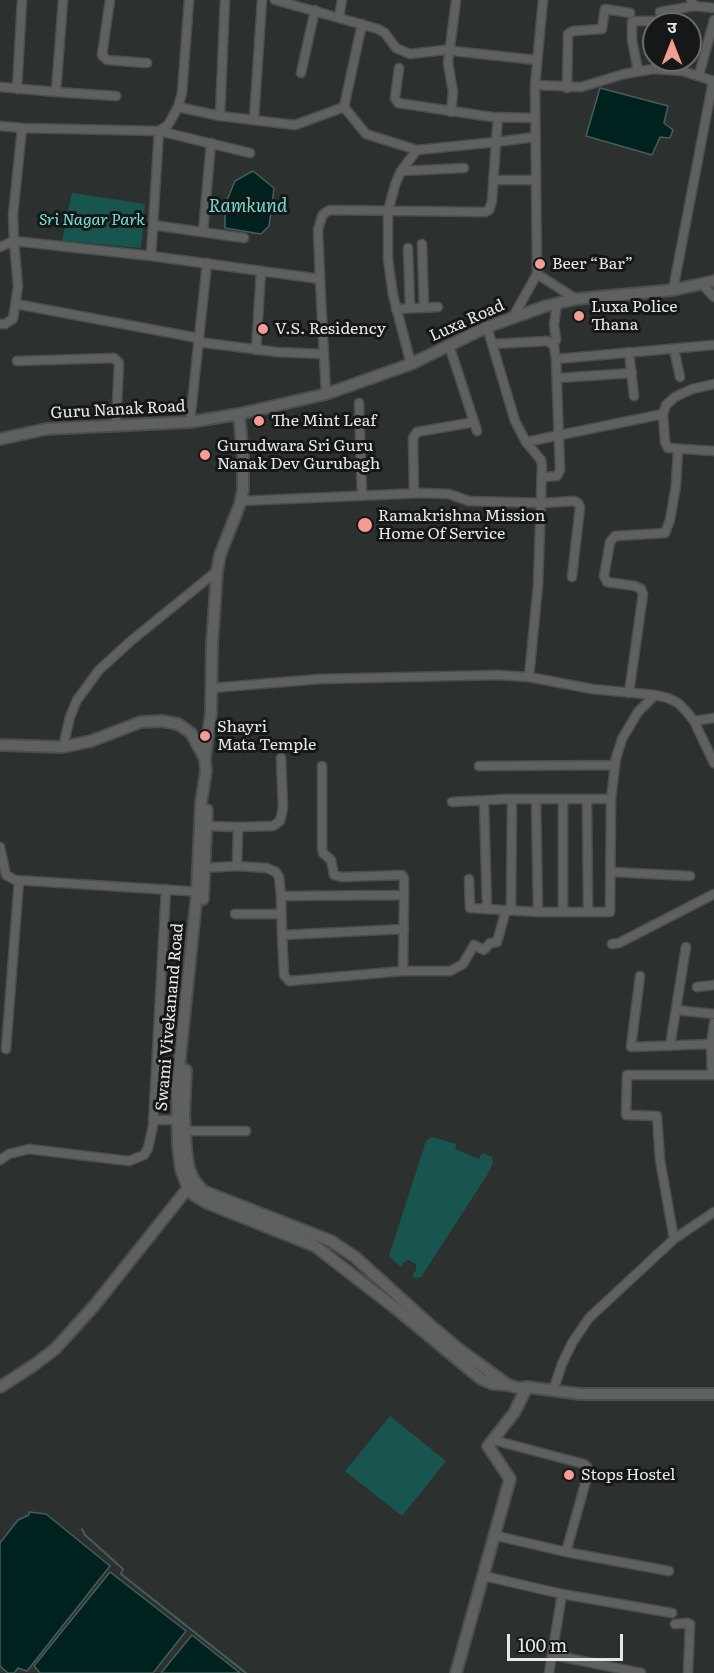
<!DOCTYPE html>
<meta charset="utf-8">
<style>
body{margin:0}
#map{position:relative;width:714px;height:1673px;overflow:hidden;background:#2c3130;font-family:Literata,"Noto Sans Devanagari",serif}
canvas{display:block}
.north{position:absolute;left:642px;top:12px;width:60px;height:60px;box-sizing:border-box;background:#161818;border:2px solid #696c6c;border-radius:50%;rotate:0deg;font-size:16px;font-weight:700;line-height:24px;text-align:center;color:#e6e9e9}
.north::after{content:'';display:block;margin:auto;width:21px;height:27px;background:#f59c93;clip-path:polygon(50% 0,100% 100%,50% 72%,0 100%)}
.scale{position:absolute;left:507px;top:1634px;width:116px;height:27px;box-sizing:border-box;border:3px solid #e6e9e9;border-top:0;padding-left:8px;font-size:18px;line-height:21px;white-space:nowrap;color:#e6e9e9;-webkit-text-stroke:4px #161818;paint-order:stroke}
</style>
<div id="map">
<canvas width="714" height="1673"></canvas>
<div class="north">उ</div>
<div class="scale">100 m</div>
</div>
<script>
const ctx = document.querySelector('canvas').getContext('2d');
ctx.lineJoin = 'round';
function fill(path, color) { ctx.fillStyle = color; ctx.fill(path, 'evenodd'); }
const shape = rows => new Path2D(rows.map(r => 'M' + r).join(''));
function trace(path, color, width, dash) { ctx.strokeStyle = color; ctx.lineWidth = width; ctx.lineCap = dash ? 'butt' : 'round'; ctx.setLineDash(dash || []); ctx.stroke(path); }
function drawText(font, color, halo, rows, align = 'center') {
  ctx.font = font + ' Literata,serif'; ctx.lineWidth = 6; ctx.setLineDash([]); ctx.textBaseline = 'middle'; ctx.strokeStyle = halo; ctx.fillStyle = color; for (const [text, x, y, turn = 0] of rows) {
    ctx.save(); ctx.translate(x, y); ctx.rotate((+turn || 0) * Math.PI / 180); ctx.textAlign = isNaN(turn) ? turn : align; if (halo) ctx.strokeText(text, 0, 0); ctx.fillText(text, 0, 0); ctx.restore();
  }
}
const green = shape([
 [72,193,145,204,141,248,62,241],
 [432,1137,456,1144,455,1149,479,1159,482,1153,492,1157,493,1163,487,1175,421,1277,415,1278,412,1276,416,1270,416,1264,408,1260,404,1262,401,1267,389,1256,426,1141],
 [390,1416,446,1461,402,1516,345,1471]
]);
const water = shape([
 [600,88,668,106,664,123,673,130,670,138,660,137,652,155,586,136,600,88],
 [253,171,274,188,269,226,261,234,225,228,225,205,235,181,253,171],
 [29,1512,46,1514,110,1566,27,1671,18,1668,14,1673,8,1673,0,1666,0,1543,18,1520,29,1515,29,1512],
 [110,1572,186,1631,153,1673,40,1673,34,1666,110,1572],
 [192,1635,240,1673,161,1673,192,1635]
]);
const stream = shape([
 [82,1529,85,1535,123,1569,121,1574,246,1673]
]);
const minor = shape([
 [110,0,102,55,107,60,147,63],
 [275,0,378,29,385,33,396,48,410,54,444,50,536,60],
 [691,0,694,6,714,8],
 [660,12,694,6],
 [339,17,342,0],
 [399,68,395,98,398,103,492,117,535,118],
 [638,71,632,40,632,22,635,21,661,21],
 [301,73,315,10],
 [699,75,714,20],
 [535,85,581,87,624,74,653,69,682,71,714,81],
 [0,87,56,92,63,0],
 [567,88,568,34,573,31,602,29,605,9,630,13],
 [17,89,22,0],
 [56,92,116,96],
 [178,107,220,116,295,125,344,107,366,134,417,150],
 [344,107,362,24],
 [451,112,453,92,448,63,456,0],
 [220,116,225,0],
 [254,119,262,0],
 [0,126,22,128,159,131,168,125,178,107,182,93,189,0],
 [22,128,13,215,14,241,151,256,159,131,250,153],
 [401,171,464,168],
 [493,180,535,180],
 [153,225,244,238],
 [203,232,211,143],
 [422,244,424,307],
 [0,247,14,241,18,286,13,319,5,324,0,324],
 [408,248,410,308],
 [151,256,320,279,326,394],
 [537,274,576,299],
 [320,279,318,230,322,216,326,212,330,210,485,212,489,210,492,201,496,142,535,137],
 [702,284,714,297],
 [673,290,713,81],
 [16,304,198,338],
 [396,309,438,307],
 [513,317,537,274,535,85,543,0],
 [487,327,515,421,526,442,541,460,542,466,538,585,529,677],
 [556,340,554,325,557,303],
 [198,342,277,352,324,354],
 [492,344,548,341,554,346,556,359,714,345],
 [449,345,477,431],
 [674,349,680,377],
 [256,350,261,271],
 [629,352,634,396],
 [17,361,114,358,119,363,116,425],
 [411,364,393,295,388,259,388,211,395,185,401,171,417,150,496,142,498,117],
 [558,378,632,373],
 [359,403,362,495],
 [663,414,665,442,668,448,714,451],
 [190,422,207,263],
 [526,442,663,414,666,405,675,397,692,389,714,384],
 [543,477,557,476,560,470,556,359],
 [414,493,413,438,417,432,474,422],
 [240,501,422,493,449,494,469,501,542,503,574,501,578,503,580,507,572,577],
 [212,688,319,679,497,675,529,677,592,689,655,695,668,698,678,703,686,711,694,721,714,763],
 [629,693,643,594,641,589,635,586,607,582,604,576,610,542,615,536,665,533,670,520,676,485,678,450],
 [694,721,714,718],
 [63,747,70,717,77,700,99,670,132,640,217,571],
 [322,766,322,849,323,853,331,860,334,875,342,877,402,875,404,878,404,895],
 [479,766,615,765],
 [536,799,538,912],
 [563,799,563,911],
 [587,799,588,911],
 [484,800,487,909],
 [452,802,507,799,611,799,616,758,622,739,638,712,655,695],
 [207,826,238,827,237,866,267,868,276,872,279,877,281,896,404,895,403,971,289,981,284,975,282,935],
 [238,827,273,826,280,821,283,808,281,758],
 [0,847,6,875,15,880,203,892],
 [205,868,237,866],
 [612,872,690,876],
 [469,879,470,908,538,912,610,912,611,799],
 [281,896,282,935,404,929],
 [511,910,512,799],
 [235,914,281,914],
 [612,944,619,943,714,894],
 [403,971,450,971,463,964,474,945,484,950,490,943,497,942,506,910],
 [640,976,631,1047,711,1044,712,1075],
 [697,987,714,985],
 [676,1010,714,1014],
 [711,1044,714,1023],
 [670,1046,686,947],
 [6,1049,19,880],
 [153,1120,183,1120],
 [185,1131,246,1131],
 [0,1160,9,1154,29,1149,129,1161,144,1155,148,1148,153,1126,166,889],
 [674,1239,660,1160,657,1116,626,1115,627,1075,714,1075],
 [553,1391,562,1364,572,1343,589,1318,674,1239,714,1212],
 [493,1440,584,1464,587,1467,587,1477,566,1552],
 [493,1535,566,1552,669,1571],
 [484,1576,562,1594,672,1613],
 [675,1624,688,1623,690,1624,688,1673],
 [553,1655,641,1673],
 [549,1673,562,1594]
]);
const tertiary = shape([
 [0,439,46,429,190,422,239,414,326,394,411,364,487,327,546,306,576,299,673,290,714,281],
 [0,745,63,747,91,741,141,722,162,721,178,724,191,733,205,759,206,771,201,803,197,892,177,1087,178,1146,181,1170,188,1188,195,1196,207,1203,315,1246,399,1311,481,1379,493,1384,508,1385],
 [205,757,211,713,212,644,217,571,220,555,240,504,243,490,243,456,239,414],
 [203,899,207,810],
 [186,1070,184,1114,186,1150,189,1169,194,1180,203,1191,331,1241,355,1257,429,1324,460,1350,508,1385,519,1388,527,1387,580,1394,714,1394],
 [0,1387,34,1365,55,1349,94,1306,188,1188],
 [456,1673,510,1479,488,1446,514,1413,527,1387]
]);
const markers = [
 [540,264,6,"#f59c93"],
 [579,316,6,"#f59c93"],
 [263,329,6,"#f59c93"],
 [259,421,6,"#f59c93"],
 [205,455,6,"#f59c93"],
 [365,525,8,"#f59c93"],
 [205,736,6,"#f59c93"],
 [569,1475,6,"#f59c93"]
];
const parkNames = [
 ["Sri Nagar Park",92,220]
];
const poiNames = [
 ["Beer “Bar”",552,264],
 ["Luxa Police",591,307],
 ["Thana",591,325],
 ["V.S. Residency",275,329],
 ["The Mint Leaf",271,421],
 ["Gurudwara Sri Guru",217,446],
 ["Nanak Dev Gurubagh",217,464],
 ["Ramakrishna Mission",378,516],
 ["Home Of Service",378,534],
 ["Shayri",217,727],
 ["Mata Temple",217,745],
 ["Stops Hostel",581,1475]
];
const streetNames = [
 ["Luxa Road",467,321,-24],
 ["Guru Nanak Road",118,410,-3],
 ["Swami Vivekanand Road",170,1017,-85]
];
const waterNames = [
 ["Ramkund",248,207]
];
fill(green, '#19554f');
fill(water, '#00221f');
trace(water, '#455e5c', 1.5);
trace(stream, '#455e5c', 2);
trace(minor, '#4a4e4e', 11);
trace(tertiary, '#4a4e4e', 14);
trace(minor, '#5e6160', 8);
trace(tertiary, '#5e6160', 10);
for (const [x, y, r, color] of markers) { const dot = new Path2D(); dot.arc(x, y, r, 0, 2 * Math.PI); ctx.fillStyle = color; ctx.fill(dot); trace(dot, '#161818', 2); }
drawText('italic 16px', '#77e3d7', '#161818', parkNames);
drawText('16px', '#e6e9e9', '#161818', poiNames, 'left');
drawText('16px', '#e6e9e9', '#161818', streetNames);
drawText('italic 18px', '#70dcd0', '#161818', waterNames);
</script>
